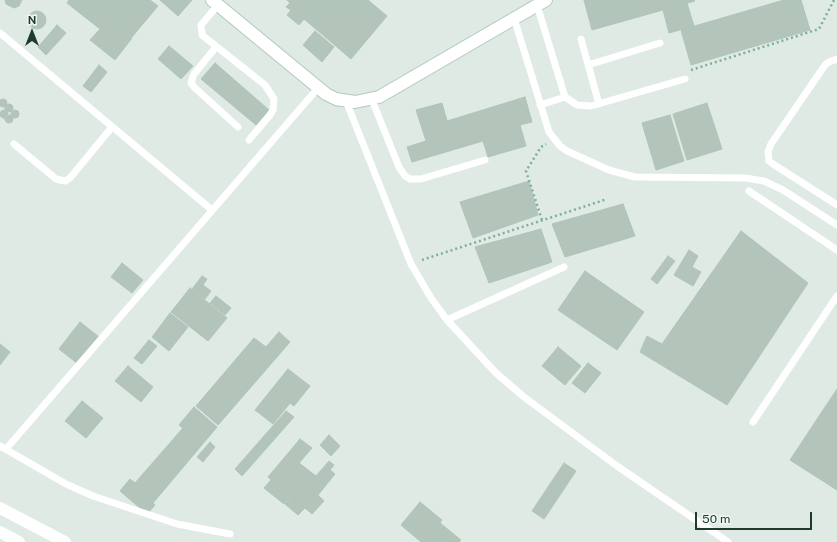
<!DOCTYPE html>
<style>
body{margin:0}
#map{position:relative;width:837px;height:542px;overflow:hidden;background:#deeae3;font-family:"Public Sans",sans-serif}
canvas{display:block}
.north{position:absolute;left:12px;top:12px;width:40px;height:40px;-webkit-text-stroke:3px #eef7f1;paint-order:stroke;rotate:0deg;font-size:11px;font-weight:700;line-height:16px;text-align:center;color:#1f3b2e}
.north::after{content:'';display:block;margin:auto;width:14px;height:18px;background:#1f3b2e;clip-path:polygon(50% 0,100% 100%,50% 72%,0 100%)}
.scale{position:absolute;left:695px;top:512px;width:117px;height:18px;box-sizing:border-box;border:2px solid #1f3b2e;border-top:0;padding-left:5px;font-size:12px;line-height:14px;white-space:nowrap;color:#1f3b2e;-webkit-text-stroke:3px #eef7f1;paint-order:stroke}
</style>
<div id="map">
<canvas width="837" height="542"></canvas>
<div class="north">N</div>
<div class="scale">50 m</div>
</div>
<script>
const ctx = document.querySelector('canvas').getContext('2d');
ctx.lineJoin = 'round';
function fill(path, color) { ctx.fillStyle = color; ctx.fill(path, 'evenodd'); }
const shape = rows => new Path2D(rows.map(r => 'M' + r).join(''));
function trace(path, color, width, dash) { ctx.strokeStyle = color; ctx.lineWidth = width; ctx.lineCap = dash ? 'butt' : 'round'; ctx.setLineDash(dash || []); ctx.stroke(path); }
const building = shape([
 [5,0,22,0,19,6,14,8,6,4,5,0],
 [69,0,85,0,132,38,115,60,90,40,100,29,67,3,69,0],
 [86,0,150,0,158,6,132,37,86,0],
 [160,0,192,0,178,16,160,0],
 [287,0,368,0,387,16,351,59,304,19,299,25,287,15,291,10,286,7,290,3,287,0],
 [584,0,694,0,695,1,592,30,584,0],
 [784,0,801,0,810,30,691,65,681,30,784,0],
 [687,3,694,26,669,33,663,10,687,3],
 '28 20a9 9 0 1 1 18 0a9 9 0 1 1-18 0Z',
 [57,25,66,33,46,55,38,47,57,25],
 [315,31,334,47,322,62,303,45,315,31],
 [169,46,193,66,181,79,158,59,169,46],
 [215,63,269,110,256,125,201,79,215,63],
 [99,65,107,72,91,92,83,86,99,65],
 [525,97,532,122,520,125,526,146,488,157,483,141,412,162,407,147,426,141,416,110,442,103,447,121,525,97],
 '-1 103a4 4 0 1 1 8 0a4 4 0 1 1-8 0Z',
 [707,103,722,149,687,160,673,114,707,103],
 '5 108a4 4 0 1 1 8 0a4 4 0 1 1-8 0Z',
 '11 114a4 4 0 1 1 8 0a4 4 0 1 1-8 0Z',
 '0 114a4 4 0 1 1 8 0a4 4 0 1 1-8 0Z',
 [670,115,684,161,656,170,642,123,670,115],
 '5 119a4 4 0 1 1 8 0a4 4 0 1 1-8 0Z',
 [529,181,538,215,473,238,460,202,529,181],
 [623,204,635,236,565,257,552,224,623,204],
 [541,229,552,262,489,283,475,247,541,229],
 [741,231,808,283,727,405,640,352,647,336,662,344,741,231],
 [689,250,698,256,692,267,701,272,693,286,674,275,689,250],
 [668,256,675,261,657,284,651,279,668,256],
 [122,263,143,280,132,293,111,277,122,263],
 [585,271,644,312,617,350,558,310,585,271],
 [202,276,207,279,203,285,211,291,205,299,192,289,202,276],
 [190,288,227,318,208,341,171,312,190,288],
 [216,296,231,308,225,315,210,303,216,296],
 [170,313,188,327,169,351,152,337,170,313],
 [80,322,99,337,78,364,59,349,80,322],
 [279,332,290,342,218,425,196,406,254,338,266,347,279,332],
 [149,340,157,346,142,364,134,358,149,340],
 [0,344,10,352,0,365,0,344],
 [558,347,581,366,565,385,542,366,558,347],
 [588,363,601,373,585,393,572,383,588,363],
 [128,366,153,387,141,402,115,381,128,366],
 [288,369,310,386,294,406,290,403,273,424,255,410,288,369],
 [837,389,837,490,790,460,837,389],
 [82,401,103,418,86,438,65,421,82,401],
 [194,407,217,427,153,503,155,505,147,514,120,491,130,479,135,483,183,428,179,425,194,407],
 [286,411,294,417,242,476,235,469,286,411],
 [329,435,340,446,331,456,320,445,329,435],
 [300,439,312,448,299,463,316,476,329,461,334,465,330,470,335,474,318,495,324,501,312,514,305,508,298,515,285,504,291,496,268,477,300,439],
 [210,442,215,447,203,462,197,457,210,442],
 [564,463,576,471,544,519,532,511,564,463],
 [271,480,290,496,284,504,264,488,271,480],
 [420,502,442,520,440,523,461,540,459,542,421,542,401,525,420,502]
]);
const path = shape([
 [691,70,819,29,834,0],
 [542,220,526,171,541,147,546,144],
 [422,260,607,199]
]);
const lane = shape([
 [218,5,201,25,202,35,265,85,274,99,273,110,270,115,249,140],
 [537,5,565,97,577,105,591,106,685,79],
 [514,18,549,132,560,146,567,151,609,170,635,177,745,178,764,181,783,190,837,225],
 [0,33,212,210],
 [581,39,599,104],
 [216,47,194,74,191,83,195,88,238,127],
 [837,59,829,62,825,65,771,144,768,152,769,161,773,164,837,205],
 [588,65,660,43],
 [372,100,399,167,405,176,410,179,421,179,485,160],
 [346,101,411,264,431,298,447,320,496,373,524,397,617,466,728,542],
 [540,105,565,97],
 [14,144,56,179,65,181,70,178,112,127],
 [749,191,837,250],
 [447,320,564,267],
 [753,422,837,296],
 [0,446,66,484,93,496,177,524,230,534],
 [6,449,318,88]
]);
const street = shape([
 [0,508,65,542],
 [0,532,19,542]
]);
const secondary = shape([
 [212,0,326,94,336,99,355,102,379,97,546,0]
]);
fill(building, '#b3c5bb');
trace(building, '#b0c4b8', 1);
trace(secondary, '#b1cbbd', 14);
trace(path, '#7db097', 2.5, [2, 3]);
trace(lane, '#fff', 7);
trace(street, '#fff', 12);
trace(secondary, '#fff', 12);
</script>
